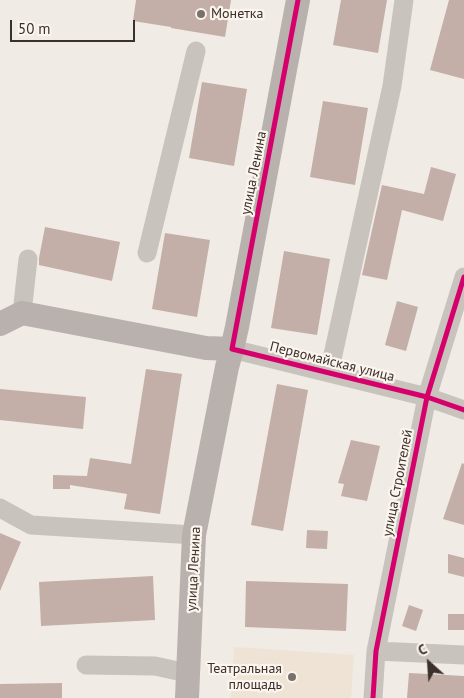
<!DOCTYPE html>
<meta charset="utf-8">
<style>
body{margin:0}
#map{position:relative;width:464px;height:698px;overflow:hidden;background:#f0ebe5;font-family:"PT Sans",sans-serif}
canvas{display:block}
.north{position:absolute;left:404px;top:638px;width:50px;height:50px;-webkit-text-stroke:4px #fbf5ee;paint-order:stroke;rotate:334deg;font-size:14px;font-weight:700;line-height:20px;text-align:center;color:#3b302b}
.north::after{content:'';display:block;margin:auto;width:18px;height:22px;background:#3b302b;clip-path:polygon(50% 0,100% 100%,50% 72%,0 100%)}
.scale{position:absolute;left:10px;top:20px;width:125px;height:22px;box-sizing:border-box;border:2px solid #3b302b;border-top:0;padding-left:6px;font-size:15px;line-height:18px;white-space:nowrap;color:#3b302b;-webkit-text-stroke:4px #fbf5ee;paint-order:stroke}
</style>
<div id="map">
<canvas width="464" height="698"></canvas>
<div class="north">С</div>
<div class="scale">50 m</div>
</div>
<script>
const ctx = document.querySelector('canvas').getContext('2d');
ctx.lineJoin = 'round';
function fill(path, color) { ctx.fillStyle = color; ctx.fill(path, 'evenodd'); }
const shape = rows => new Path2D(rows.map(r => 'M' + r).join(''));
function trace(path, color, width, dash) { ctx.strokeStyle = color; ctx.lineWidth = width; ctx.lineCap = dash ? 'butt' : 'round'; ctx.setLineDash(dash || []); ctx.stroke(path); }
function drawText(font, color, halo, rows, align = 'center') {
  ctx.font = font + ' "PT Sans",sans-serif'; ctx.lineWidth = 4.5; ctx.setLineDash([]); ctx.textBaseline = 'middle'; ctx.strokeStyle = halo; ctx.fillStyle = color; for (const [text, x, y, turn = 0] of rows) {
    ctx.save(); ctx.translate(x, y); ctx.rotate((+turn || 0) * Math.PI / 180); ctx.textAlign = isNaN(turn) ? turn : align; if (halo) ctx.strokeText(text, 0, 0); ctx.fillText(text, 0, 0); ctx.restore();
  }
}
const plaza = shape([
 [234,647,354,655,351,698,231,698]
]);
const building = shape([
 [136,0,231,0,225,37,171,28,171,27,133,21],
 [341,0,387,0,378,53,333,45],
 [449,0,464,0,464,79,430,70],
 [202,82,247,89,234,166,189,158],
 [323,101,368,108,355,185,310,177],
 [431,167,456,174,443,221,402,210,387,280,362,275,382,185,424,194],
 [45,227,120,242,112,281,39,265,39,258],
 [165,233,210,240,197,317,152,309],
 [284,251,330,259,317,335,271,328],
 [397,301,418,307,406,351,385,345],
 [146,369,182,374,160,514,124,509,127,494,70,485,70,489,53,489,53,475,87,476,90,458,131,464],
 [277,384,308,390,283,531,251,525],
 [0,389,86,397,83,429,0,420],
 [351,440,380,446,367,501,341,496,344,484,338,483],
 [462,463,464,464,464,525,443,519],
 [307,530,328,531,327,549,306,548],
 [0,533,21,542,0,591],
 [448,554,464,558,464,577,448,573],
 [153,576,155,620,41,626,39,582],
 [246,581,348,584,346,631,245,627],
 [409,605,423,610,416,631,402,626],
 [448,614,464,614,464,630,448,630],
 [409,673,464,676,464,698,407,698],
 [62,683,62,698,0,698,0,684]
]);
const minor = shape([
 [147,253,196,51],
 [22,313,28,259],
 [232,349,427,397,464,410],
 [329,373,392,86,404,0],
 [0,508,31,525,194,535],
 [376,651,464,655],
 [86,665,155,666,187,673],
 [373,698,376,651,427,397,464,277]
]);
const major = shape([
 [0,324,22,313,206,348,232,349],
 [187,698,194,535,227,367,232,349,237,327,298,0]
]);
const cycleway = shape([
 [298,0,232,349,427,397,464,410],
 [373,698,376,651,427,397,464,277]
]);
const markers = [
 [201,14,5,"#7a716c"],
 [292,677,5,"#7a716c"]
];
const poiNames = [
 ["Монетка",211,14],
 ["Театральная",282,669,"right"],
 ["площадь",282,685,"right"]
];
const streetNames = [
 ["улица Ленина",254,173,-79],
 ["Первомайская улица",332,362,14],
 ["улица Строителей",398,483,-79],
 ["улица Ленина",194,569,-87]
];
fill(plaza, '#eee3d5');
fill(building, '#c3afa7');
trace(minor, '#c9c3be', 19);
trace(major, '#b8b1ad', 24);
trace(cycleway, '#d6006c', 5);
for (const [x, y, r, color] of markers) { const dot = new Path2D(); dot.arc(x, y, r, 0, 2 * Math.PI); ctx.fillStyle = color; ctx.fill(dot); trace(dot, '#fbf5ee', 2); }
drawText('14px', '#3b302b', '#fbf5ee', poiNames, 'left');
drawText('14px', '#3b302b', '#fbf5ee', streetNames);
</script>
